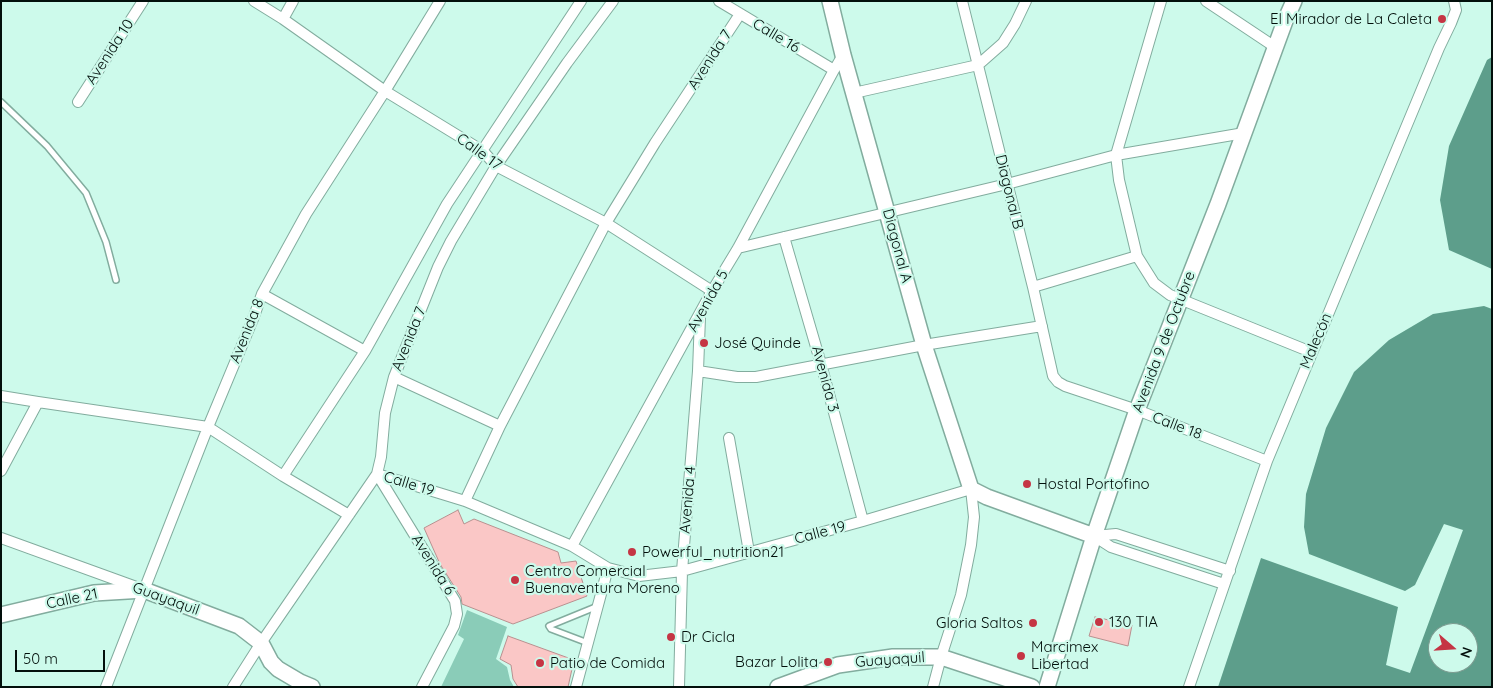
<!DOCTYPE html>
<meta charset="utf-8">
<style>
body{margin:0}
#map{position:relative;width:1493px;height:688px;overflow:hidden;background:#cdfaeb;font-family:Quicksand,sans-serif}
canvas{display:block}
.frame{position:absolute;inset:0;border:2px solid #020f0b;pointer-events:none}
.north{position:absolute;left:1428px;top:623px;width:50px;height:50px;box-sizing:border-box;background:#cdfaeb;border:1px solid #7c9c91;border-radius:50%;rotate:109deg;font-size:14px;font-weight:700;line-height:20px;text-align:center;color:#020f0b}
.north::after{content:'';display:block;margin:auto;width:18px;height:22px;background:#c53544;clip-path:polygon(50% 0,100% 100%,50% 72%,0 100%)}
.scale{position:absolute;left:15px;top:650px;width:90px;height:22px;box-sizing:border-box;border:2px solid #020f0b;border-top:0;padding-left:6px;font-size:15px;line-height:18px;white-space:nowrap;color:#020f0b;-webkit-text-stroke:4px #cdfaeb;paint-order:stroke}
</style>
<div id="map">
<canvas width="1493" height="688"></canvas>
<div class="frame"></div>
<div class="north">N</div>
<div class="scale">50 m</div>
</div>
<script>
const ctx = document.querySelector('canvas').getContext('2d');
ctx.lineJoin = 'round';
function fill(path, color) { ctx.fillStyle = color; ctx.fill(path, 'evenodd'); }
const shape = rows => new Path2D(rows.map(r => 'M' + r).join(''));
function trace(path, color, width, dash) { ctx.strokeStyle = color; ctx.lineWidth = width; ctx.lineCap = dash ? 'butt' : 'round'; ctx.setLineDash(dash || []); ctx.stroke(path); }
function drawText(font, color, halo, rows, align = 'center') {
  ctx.font = font + ' Quicksand,sans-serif'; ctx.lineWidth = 4.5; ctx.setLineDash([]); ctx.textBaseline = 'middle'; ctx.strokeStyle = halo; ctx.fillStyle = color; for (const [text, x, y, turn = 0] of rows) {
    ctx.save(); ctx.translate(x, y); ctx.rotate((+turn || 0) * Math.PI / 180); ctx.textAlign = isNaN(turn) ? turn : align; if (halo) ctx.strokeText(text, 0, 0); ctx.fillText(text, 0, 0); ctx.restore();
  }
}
const green = shape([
 [467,610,507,627,496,659,507,667,510,680,514,687,441,687,464,639,458,635]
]);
const water = shape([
 [1492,57,1492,269,1449,250,1440,200,1449,146,1487,60],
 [1484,306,1492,309,1492,687,1218,687,1261,558,1398,607,1386,665,1410,673,1463,530,1444,524,1415,585,1405,591,1309,554,1304,527,1306,494,1326,428,1354,372,1389,340,1433,314],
 [1438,633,1468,633,1468,663,1438,663]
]);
const building = shape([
 [458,510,464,524,474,519,558,552,561,563,576,561,587,596,513,624,462,604,461,597,440,564,424,528,458,510],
 [1095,617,1132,625,1128,646,1089,636,1095,617],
 [508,636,574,660,568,687,518,687,513,679,511,665,500,659,508,636]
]);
const lane = shape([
 [1,102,47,146,86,193,106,242,116,280],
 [588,643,551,629,549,626,598,606]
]);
const street = shape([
 [254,1,283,19,385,91,483,151,496,166,606,223,712,291],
 [719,1,834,70],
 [962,1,1033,287,1053,376,1058,382,1065,386,1137,410,1267,461],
 [1161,1,1116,155,1119,180,1137,256,1154,283,1170,295,1311,352],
 [1206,1,1275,47],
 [283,19,293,1],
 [854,93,978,65,1003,43,1015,24,1026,1],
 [78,102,143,1],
 [784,237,821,364,863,521],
 [738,248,1007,184,1116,155,1244,133],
 [1033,287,1137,256],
 [262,294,365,351],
 [698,371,737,377,756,377,924,345,1042,326],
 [394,377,500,426],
 [1,396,38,402,208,427,283,476,349,515],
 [729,438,749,552],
 [1,471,38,402],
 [377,474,465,501,572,546,608,568,639,576,682,571,863,521,971,489,974,517,971,545,961,595,941,657,933,687],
 [377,474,455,601,457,614,454,626,422,687],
 [283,476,365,351,447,204,581,1],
 [465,501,500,426,606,223,655,143,740,14],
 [1094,536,1116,534,1230,571],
 [1094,536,1111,547,1224,584],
 [1,538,139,588],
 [572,546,712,291,738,248,834,70,843,55],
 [106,687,208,427,253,319,262,294,306,214,385,91,440,1],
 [233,687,261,643,377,474,381,457,385,413,394,377,438,267,451,241,496,166,567,63,613,1],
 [576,687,608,568],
 [679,687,682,571,698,371,700,317],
 [1189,687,1267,461,1439,48,1451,23,1456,10,1454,1]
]);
const secondary = shape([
 [830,1,843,55,924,345,971,489,987,497,1094,536],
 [1,615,94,593,144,590,239,626,261,643,271,662,278,669,300,682,312,687],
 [778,687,838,665,893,657,941,657,1032,687],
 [1047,687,1094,536,1137,410,1218,204,1285,21,1294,1]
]);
const markers = [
 [1442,19,5,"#c53544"],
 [704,343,5,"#c53544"],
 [1027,484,5,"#c53544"],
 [632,552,5,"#c53544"],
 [515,580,5,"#c53544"],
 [1099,622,5,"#c53544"],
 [1033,623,5,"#c53544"],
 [671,637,5,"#c53544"],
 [1021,656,5,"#c53544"],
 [828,662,5,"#c53544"],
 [540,663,5,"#c53544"]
];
const poiNames = [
 ["El Mirador de La Caleta",1432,19,"right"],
 ["José Quinde",714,343],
 ["Hostal Portofino",1037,484],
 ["Powerful_nutrition21",642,552],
 ["Centro Comercial",525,571],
 ["Buenaventura Moreno",525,588],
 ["130 TIA",1109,622],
 ["Gloria Saltos",1023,623,"right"],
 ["Dr Cicla",681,637],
 ["Marcimex",1031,647],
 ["Libertad",1031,664],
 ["Bazar Lolita",818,662,"right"],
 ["Patio de Comida",550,663]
];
const streetNames = [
 ["Calle 16",776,36,31],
 ["Avenida 10",110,52,-57],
 ["Avenida 7",710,60,-57],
 ["Calle 17",479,152,36],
 ["Diagonal B",1009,192,76],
 ["Diagonal A",897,246,75],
 ["Avenida 5",708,301,-61],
 ["Avenida 8",247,331,-68],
 ["Avenida 7",409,339,-68],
 ["Malecón",1316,341,-67],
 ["Avenida 9 de Octubre",1164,342,-69],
 ["Avenida 3",825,379,75],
 ["Calle 18",1177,426,21],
 ["Calle 19",409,484,17],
 ["Avenida 4",688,500,-85],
 ["Calle 19",820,533,-15],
 ["Avenida 6",433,565,58],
 ["Calle 21",72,599,-12],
 ["Guayaquil",166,599,20],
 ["Guayaquil",890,660,-4]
];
fill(green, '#8accb8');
fill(water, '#5d9e8b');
fill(building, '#fac7c6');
trace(building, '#b8908f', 1);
trace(lane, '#82ac9e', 8);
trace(street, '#82ac9e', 12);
trace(secondary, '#82ac9e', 18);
trace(lane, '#fff', 5);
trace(street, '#fff', 10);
trace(secondary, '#fff', 15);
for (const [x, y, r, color] of markers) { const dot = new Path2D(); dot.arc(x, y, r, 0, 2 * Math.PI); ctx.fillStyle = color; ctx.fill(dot); trace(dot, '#cdfaeb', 2); }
drawText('15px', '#020f0b', '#cdfaeb', poiNames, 'left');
drawText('15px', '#020f0b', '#cdfaeb', streetNames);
</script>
